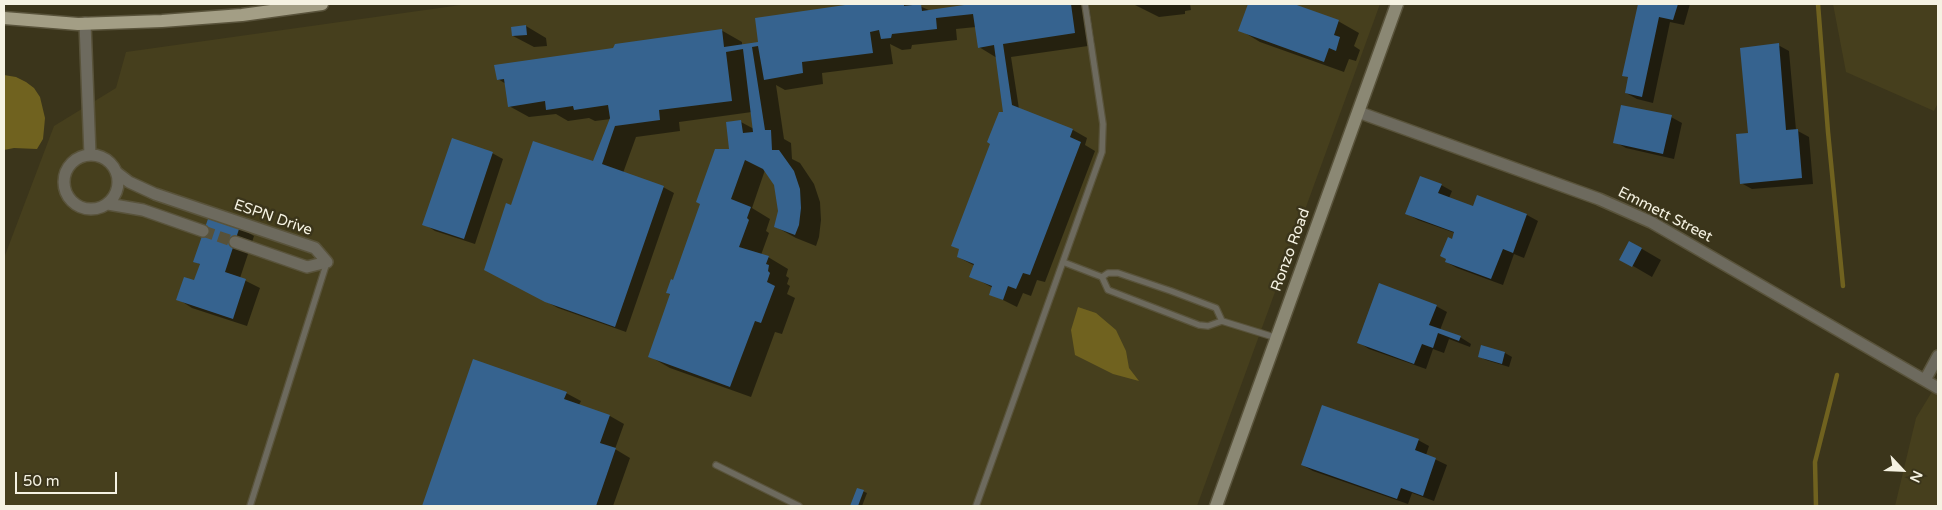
<!DOCTYPE html>
<style>
body{margin:0}
#map{position:relative;width:1942px;height:510px;overflow:hidden;background:#3b351b;font-family:"Varela Round",sans-serif}
canvas{display:block}
.frame{position:absolute;inset:0;border:5px solid #f5f2e2;pointer-events:none}
.north{position:absolute;left:1877px;top:445px;width:50px;height:50px;-webkit-text-stroke:4px #3b351b;paint-order:stroke;rotate:115deg;font-size:14px;font-weight:700;line-height:20px;text-align:center;color:#f5f2e2}
.north::after{content:'';display:block;margin:auto;width:18px;height:22px;background:#f5f2e2;clip-path:polygon(50% 0,100% 100%,50% 72%,0 100%)}
.scale{position:absolute;left:15px;top:472px;width:102px;height:22px;box-sizing:border-box;border:2px solid #f5f2e2;border-top:0;padding-left:6px;font-size:15px;line-height:18px;white-space:nowrap;color:#f5f2e2;-webkit-text-stroke:4px #3b351b;paint-order:stroke}
</style>
<div id="map">
<canvas width="1942" height="510"></canvas>
<div class="frame"></div>
<div class="north">N</div>
<div class="scale">50 m</div>
</div>
<script>
const ctx = document.querySelector('canvas').getContext('2d');
ctx.lineJoin = 'round';
function fill(path, color) { ctx.fillStyle = color; ctx.fill(path, 'evenodd'); }
const shape = rows => new Path2D(rows.map(r => 'M' + r).join(''));
function trace(path, color, width, dash) { ctx.strokeStyle = color; ctx.lineWidth = width; ctx.lineCap = dash ? 'butt' : 'round'; ctx.setLineDash(dash || []); ctx.stroke(path); }
function drawText(font, color, halo, rows, align = 'center') {
  ctx.font = font + ' "Varela Round",sans-serif'; ctx.lineWidth = 5; ctx.setLineDash([]); ctx.textBaseline = 'middle'; ctx.strokeStyle = halo; ctx.fillStyle = color; for (const [text, x, y, turn = 0] of rows) {
    ctx.save(); ctx.translate(x, y); ctx.rotate((+turn || 0) * Math.PI / 180); ctx.textAlign = isNaN(turn) ? turn : align; if (halo) ctx.strokeText(text, 0, 0); ctx.fillText(text, 0, 0); ctx.restore();
  }
}
const built = shape([
 [468,4,1380,4,1197,506,4,506,4,258,54,126,116,88,126,52],
 [1833,4,1938,4,1938,103,1934,111,1846,72],
 [1938,382,1938,506,1895,506,1916,418]
]);
const water = shape([
 [4,75,16,77,26,82,34,88,40,97,45,118,44,129,43,139,37,149,14,148,4,150],
 [1078,307,1096,313,1116,330,1126,351,1129,368,1139,381,1113,374,1075,355,1071,330]
]);
const shadow = shape([
 [860,4,915,4,931,11,973,5,973,4,1089,4,1095,45,1011,57,1019,109,1073,130,1087,138,1085,145,1095,151,1045,282,1037,280,1031,296,1023,293,1017,307,991,294,993,288,971,276,975,266,958,257,1011,115,997,58,979,47,976,27,956,29,957,40,912,45,911,49,902,50,890,44,893,64,822,73,823,84,785,90,776,85,784,139,791,143,792,159,800,163,814,184,820,202,821,220,819,237,816,246,796,238,776,227,779,211,775,185,765,170,752,208,770,219,766,231,769,233,761,255,768,257,788,269,786,276,789,278,787,284,790,286,787,294,795,298,782,334,775,332,751,397,670,368,649,356,671,295,667,293,674,281,731,150,741,122,754,129,752,112,679,122,680,131,636,137,623,173,663,187,674,193,626,332,558,308,497,275,512,206,603,166,595,160,611,119,595,121,589,118,568,121,556,114,529,117,509,106,506,84,498,79,616,48,721,30,742,42,742,46,759,43,756,19],
 [1133,4,1190,4,1191,10,1185,11,1185,14,1159,17],
 [1249,4,1290,4,1338,21,1359,33,1354,46,1360,50,1356,61,1349,59,1344,72,1260,42,1240,30],
 [1639,4,1690,4,1684,25,1670,22,1653,103,1637,99,1626,93,1629,78,1624,75],
 [526,26,546,38,547,46,534,47,513,36],
 [1778,45,1789,51,1796,130,1809,137,1813,184,1752,189,1741,183,1749,134],
 [1671,117,1682,123,1674,159,1626,148,1615,142],
 [492,153,503,159,475,244,435,231,424,224],
 [1441,185,1452,191,1449,198,1474,207,1478,197,1527,215,1538,221,1524,258,1514,254,1503,285,1457,268,1446,262,1455,233,1418,220,1407,214],
 [240,228,254,236,240,278,260,288,247,326,192,308,178,299,195,282,201,265,194,261],
 [1630,242,1661,260,1652,277,1621,259],
 [1436,306,1447,312,1440,330,1460,337,1471,344,1470,347,1449,339,1444,353,1433,349,1426,369,1369,349,1358,342],
 [1482,346,1505,353,1512,357,1509,367,1486,360,1479,356],
 [473,361,566,393,581,401,579,405,610,416,624,424,615,449,630,458,613,506,423,506],
 [1418,440,1429,446,1426,455,1447,465,1434,501,1412,493,1408,504,1313,471,1302,465],
 [858,489,867,493,862,506,851,506]
]);
const stream = shape([
 [1818,4,1828,132,1843,286],
 [1816,506,1815,462,1837,375]
]);
const building = shape([
 [852,4,904,4,904,6,921,4,922,11,971,4,1071,4,1075,33,1003,44,1012,105,1073,129,1070,137,1081,142,1030,275,1023,273,1016,289,1008,286,1003,300,989,295,992,286,969,277,974,264,957,257,959,249,951,246,990,144,987,142,999,112,1003,112,994,45,978,48,973,14,936,18,937,29,892,34,891,38,881,39,879,30,870,32,873,53,802,62,803,73,764,80,758,46,752,47,765,130,771,130,772,150,779,150,794,171,800,189,801,208,799,225,795,235,774,227,778,211,774,185,763,169,745,160,731,199,751,207,747,218,749,220,739,247,769,256,766,264,769,265,768,271,770,273,767,282,775,286,761,323,755,321,730,387,648,357,670,294,666,293,671,279,673,280,700,204,696,202,715,149,729,149,726,122,741,120,743,133,753,132,743,49,726,52,732,101,659,110,660,120,615,126,602,164,664,186,615,327,545,302,484,270,506,203,511,205,533,141,593,161,610,118,608,105,574,110,573,106,546,110,545,101,508,107,504,79,497,80,494,65,613,48,615,44,722,29,724,47,758,42,755,18],
 [1248,4,1294,4,1339,20,1334,35,1340,37,1336,51,1329,48,1324,62,1238,31],
 [1638,4,1678,4,1673,20,1659,17,1642,97,1625,93,1628,77,1622,76],
 [526,25,527,35,512,36,511,27],
 [1779,43,1786,130,1798,129,1802,178,1740,184,1736,134,1748,133,1740,48],
 [1621,105,1672,115,1663,154,1613,143],
 [452,138,493,152,464,239,422,225],
 [1420,176,1442,184,1438,193,1473,206,1477,195,1527,214,1513,253,1503,249,1491,279,1445,262,1446,259,1440,256,1448,237,1452,239,1454,232,1405,214],
 [209,216,240,226,225,272,246,279,233,319,176,300,184,277,194,280,200,264,193,262],
 [1629,241,1642,248,1632,267,1619,260],
 [1379,283,1437,305,1429,325,1461,336,1459,341,1438,333,1433,348,1422,344,1414,364,1357,343],
 [1481,345,1505,352,1502,364,1478,357],
 [473,359,567,392,564,399,610,415,600,443,616,448,596,506,422,506],
 [1322,405,1419,439,1415,450,1436,458,1423,496,1401,488,1397,499,1301,465],
 [857,488,864,490,858,506,850,506]
]);
const streetTunnel = shape([
 [203,231,235,242]
]);
const lane = shape([
 [1063,262,1102,277,1108,290,1199,325,1208,326,1222,321,1277,338],
 [1102,277,1108,273,1118,273,1171,291,1216,308,1222,321],
 [716,465,799,506],
 [250,506,327,262],
 [976,506,1102,152,1103,124,1085,4]
]);
const street = shape([
 [85,23,90,155],
 [1358,112,1599,199,1651,222,1938,388],
 '64 182a27 27 0 1 1 54 0a27 27 0 1 1-54 0Z',
 [116,172,129,182,155,194,315,248,327,262,307,267,235,242],
 [108,204,143,210,203,231],
 [1925,380,1938,356]
]);
const secondary = shape([
 [1216,506,1397,4]
]);
const primary = shape([
 [4,18,78,24,162,21,242,15,322,4]
]);
const streetNames = [
 ["Emmett Street",1665,215,27],
 ["ESPN Drive",273,218,19],
 ["Ronzo Road",1291,250,-70]
];
fill(built, '#463f1d');
fill(water, '#70621f');
fill(shadow, '#0007');
trace(stream, '#70621f', 4.5);
fill(building, '#36638f');
trace(streetTunnel, '#575139', 11, [11, 5.5]);
trace(lane, '#59533b', 8);
trace(street, '#59533b', 14);
trace(secondary, '#59533b', 15);
trace(primary, '#59533b', 15);
trace(lane, '#6d6a5e', 5.5);
trace(street, '#6d6a5e', 11);
trace(secondary, '#8b8874', 12);
trace(primary, '#a39e85', 12);
drawText('15px', '#f5f2e2', '#3b351b', streetNames);
</script>
